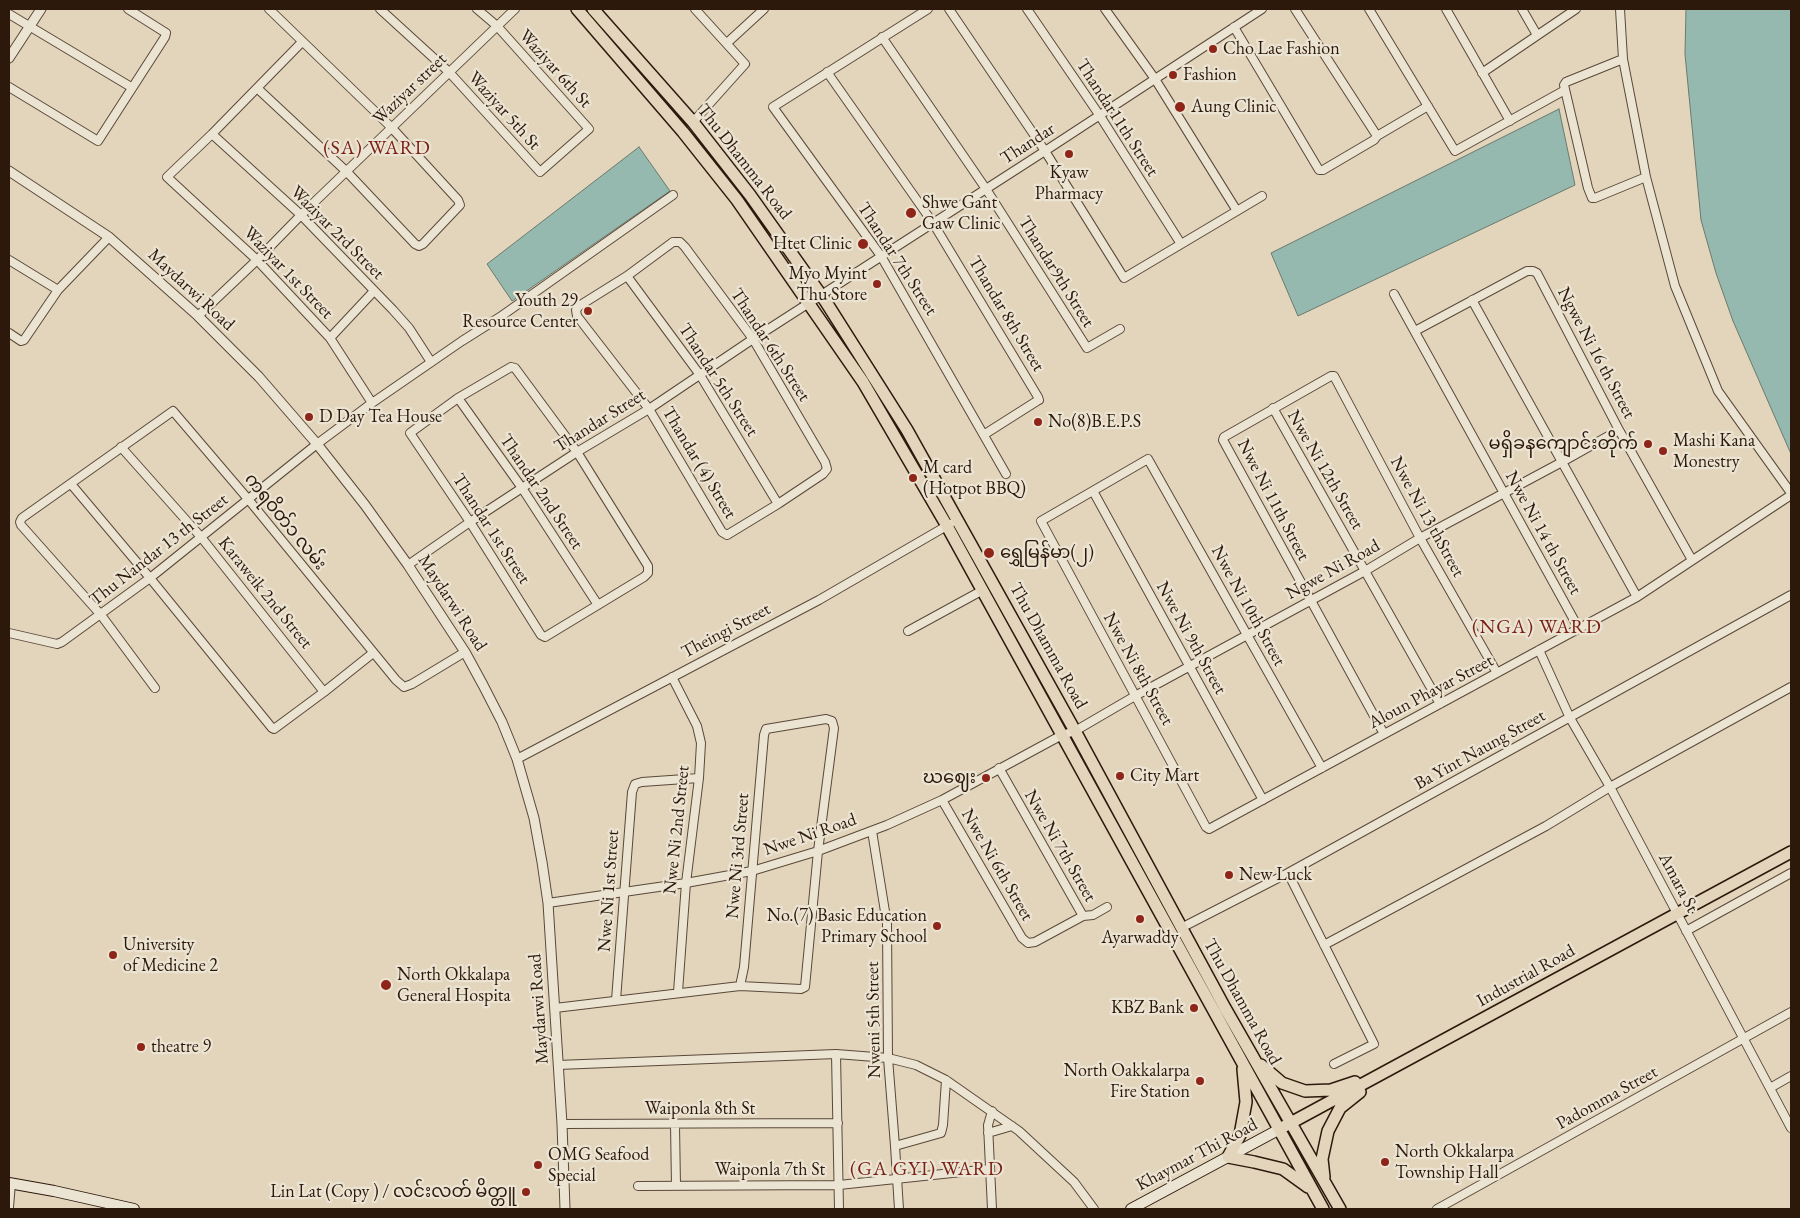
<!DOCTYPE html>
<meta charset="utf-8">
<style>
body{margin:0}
#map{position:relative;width:1800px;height:1218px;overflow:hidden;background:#e2d5bc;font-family:"EB Garamond",serif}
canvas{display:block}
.frame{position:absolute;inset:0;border:10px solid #2d190c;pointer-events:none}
</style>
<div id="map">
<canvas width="1800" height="1218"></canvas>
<div class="frame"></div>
</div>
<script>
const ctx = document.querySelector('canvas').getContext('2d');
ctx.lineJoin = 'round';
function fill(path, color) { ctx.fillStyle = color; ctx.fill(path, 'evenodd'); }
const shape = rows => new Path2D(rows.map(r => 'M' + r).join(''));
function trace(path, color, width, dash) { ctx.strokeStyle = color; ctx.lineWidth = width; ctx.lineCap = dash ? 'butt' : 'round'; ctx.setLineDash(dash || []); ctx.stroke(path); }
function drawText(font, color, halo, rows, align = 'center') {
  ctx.font = font + ' "EB Garamond","Noto Sans Myanmar",serif'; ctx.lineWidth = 4.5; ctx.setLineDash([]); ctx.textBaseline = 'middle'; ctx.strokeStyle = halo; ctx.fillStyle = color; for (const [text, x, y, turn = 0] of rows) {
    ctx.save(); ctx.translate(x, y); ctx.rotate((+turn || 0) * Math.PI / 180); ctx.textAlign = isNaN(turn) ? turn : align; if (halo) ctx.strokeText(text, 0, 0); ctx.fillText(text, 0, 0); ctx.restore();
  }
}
const water = shape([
 [1686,9,1791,9,1791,454,1733,321,1716,273,1701,220,1685,54,1686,9],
 [1559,109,1575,185,1298,316,1271,253,1559,109],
 [639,147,670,191,512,301,487,264,639,147]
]);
const minor = shape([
 [380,9,449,72,540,172,589,129,497,26,477,9],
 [928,9,773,107,881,256,1006,474],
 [949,9,1045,151,1124,278,1262,196],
 [1027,9,1100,116,1181,244],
 [1105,9,1155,79,1237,211],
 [1369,9,1455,151,1565,90],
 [1446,9,1510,121],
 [1522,9,1537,35],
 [1620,9,1623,59,1646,177,1675,286,1718,391,1791,493],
 [9,14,131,87],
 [1234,27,1319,170,1323,170,1374,140,1377,136,1295,9],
 [882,37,986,189,1087,348,1120,329],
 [302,42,212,134,167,177,257,260,330,338,372,403],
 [727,43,764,9],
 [1623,59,1566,82,1564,85,1588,188,1592,198,1595,198,1646,177],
 [827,72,933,223,1038,397,1039,400,1037,401,985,434],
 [1482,73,1576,9],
 [9,87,98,141,165,37,166,33,128,9],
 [257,88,347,172,415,244,419,246,423,244,460,205,458,200,391,127,269,9],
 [693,122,745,64,695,9],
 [212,134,301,215,393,310,409,328,431,362],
 [1377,136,1428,106],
 [673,242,680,242,685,247,753,339,825,462,827,469,823,474,778,504,727,535,722,532,649,409,577,316,576,310,579,306,627,276,673,242],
 [9,260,58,290],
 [627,276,700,375,778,504],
 [1394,294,1579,629],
 [1472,300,1637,597],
 [198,316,257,260,301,215,515,9],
 [1415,331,1527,271,1533,271,1537,273,1619,430,1692,560],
 [9,333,21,341,24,340,58,290,109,237],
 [330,338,374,291],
 [511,367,515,368,577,452,648,566,648,573,644,577,545,637,541,635,470,522,410,433,458,398,511,367],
 [458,398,522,488,598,605],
 [1273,408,1440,704],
 [121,447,201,537,324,692],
 [71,484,150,578,272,728,274,729,324,692,373,653],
 [1093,491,1263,800],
 [408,565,470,522,577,452,649,409,753,339,1045,151,1262,9],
 [908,631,983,590],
 [9,633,57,644,62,642,150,578,317,444,372,403,462,341,500,317,673,195],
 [1539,650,1570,718,1610,787,1791,1128],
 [672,677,697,726,701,743,699,778,686,883,678,992],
 [155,688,101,615,21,525,20,522,22,518,173,411,248,499,396,680,404,687,412,684,465,652],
 [1384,734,1223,440,1224,437,1331,376,1334,376,1420,538,1497,673],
 [517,759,819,600,950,524],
 [999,768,1083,916,1093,915,1107,907],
 [1322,768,1148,459,1041,521,1206,827,1209,829,1637,597,1791,495],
 [942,800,1022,938,1028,943,1035,942,1083,916],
 [872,831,887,924,888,1058,895,1146,899,1209],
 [1288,873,1374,1044,1334,1064],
 [548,903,686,883,752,871,818,851,887,825,942,800,1062,735,1075,731,1135,696,1365,571,1420,538,1562,462,1619,430],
 [1181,928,1288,873,1791,595],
 [1686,931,1791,873],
 [1324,945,1546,826,1610,787,1791,687],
 [616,1000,632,792,635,784,642,782,699,778],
 [555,1008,740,986,801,989,805,987,818,851,834,728,832,721,826,719,766,729,764,735,744,967,740,986],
 [836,1054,839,1209],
 [558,1065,836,1054,888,1058,916,1065,946,1080,1019,1131,1074,1182,1094,1209],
 [1770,1088,1791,1076],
 [992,1111,988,1125,992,1209],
 [562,1124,838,1123],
 [675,1125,676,1186],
 [988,1133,1012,1126],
 [895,1146,941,1133,943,1125,946,1080],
 [638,1186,839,1185,990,1169],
 [9,1207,11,1183],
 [1437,1209,1791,1012]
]);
const tertiary = shape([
 [9,58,41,9],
 [9,171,109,237,198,316,259,377,317,444,365,505,408,565,465,652,483,685,502,722,517,759,534,818,542,862,548,903,562,1124,565,1209]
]);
const secondary = shape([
 [9,1183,54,1191,134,1209],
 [1131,1209,1278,1130]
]);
const primary = shape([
 [577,9,683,132,737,200,863,382,947,526,1323,1209],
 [593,9,693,122,750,195,826,302,907,430,1075,731,1225,1008,1340,1209],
 [1261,1065,1282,1083,1305,1091,1331,1090,1355,1082],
 [1243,1069,1246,1102,1240,1135,1228,1157,1254,1162,1283,1169,1308,1187],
 [1285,1126,1791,852],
 [1324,1177,1322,1159,1328,1131,1340,1108,1360,1092]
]);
const markers = [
 [1213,49,5,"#8f2418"],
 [1173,75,5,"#8f2418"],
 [1180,107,6,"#8f2418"],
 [1069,154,5,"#8f2418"],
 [911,213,6,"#8f2418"],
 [863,244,6,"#8f2418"],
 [877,284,5,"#8f2418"],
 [588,311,5,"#8f2418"],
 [309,417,5,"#8f2418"],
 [1038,422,5,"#8f2418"],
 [1648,444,5,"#8f2418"],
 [1663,451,5,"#8f2418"],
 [913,478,5,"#8f2418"],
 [989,553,6,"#8f2418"],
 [1120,776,5,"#8f2418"],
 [986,778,5,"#8f2418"],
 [1229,875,5,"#8f2418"],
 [1140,919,5,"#8f2418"],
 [937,926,5,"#8f2418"],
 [113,955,5,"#8f2418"],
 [386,985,6,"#8f2418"],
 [1194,1008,5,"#8f2418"],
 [141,1047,5,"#8f2418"],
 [1200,1081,5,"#8f2418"],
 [1385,1162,5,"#8f2418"],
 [538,1165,5,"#8f2418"],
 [526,1192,5,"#8f2418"]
];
const poiNames = [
 ["Cho Lae Fashion",1223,49],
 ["Fashion",1183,75],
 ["Aung Clinic",1191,107],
 ["Kyaw",1069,173,"center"],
 ["Pharmacy",1069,194,"center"],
 ["Shwe Gant",922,203],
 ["Gaw Clinic",922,224],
 ["Htet Clinic",852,244,"right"],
 ["Myo Myint",867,274,"right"],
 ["Thu Store",867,295,"right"],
 ["Youth 29",578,301,"right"],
 ["Resource Center",578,322,"right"],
 ["D Day Tea House",319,417],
 ["No(8)B.E.P.S",1048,422],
 ["Mashi Kana",1673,441],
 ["Monestry",1673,462],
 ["မရှိခနကျောင်းတိုက်",1638,444,"right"],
 ["M card",923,468],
 ["(Hotpot BBQ)",923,489],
 ["ရွှေမြန်မာ(၂)",1000,553],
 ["City Mart",1130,776],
 ["ဃဈေး",976,778,"right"],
 ["New Luck",1239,875],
 ["No.(7) Basic Education",927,916,"right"],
 ["Primary School",927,937,"right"],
 ["Ayarwaddy",1140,938,"center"],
 ["University",123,945],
 ["of Medicine 2",123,966],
 ["North Okkalapa",397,975],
 ["General Hospita",397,996],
 ["KBZ Bank",1184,1008,"right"],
 ["theatre 9",151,1047],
 ["North Oakkalarpa",1190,1071,"right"],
 ["Fire Station",1190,1092,"right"],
 ["North Okkalarpa",1395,1152],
 ["Township Hall",1395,1173],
 ["OMG Seafood",548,1155],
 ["Special",548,1176],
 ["Lin Lat (Copy ) / လင်းလတ် မိတ္တူ",516,1192,"right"]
];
const streetNames = [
 ["Waziyar 6th St",555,69,48],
 ["Waziyar street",410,89,-44],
 ["Waziyar 5th St",504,111,48],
 ["Thandar11th Street",1117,118,57],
 ["Thandar",1028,144,-33],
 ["Thu Dhamma Road",744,162,52],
 ["Waziyar 2rd Street",337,233,45],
 ["Thandar 7th Street",897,259,57],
 ["Thandar9th Street",1056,272,58],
 ["Waziyar 1st Street",288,273,46],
 ["Maydarwi Road",191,290,43],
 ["Thandar 8th Street",1006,314,59],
 ["Thandar 6th Street",770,345,57],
 ["Ngwe Ni 16 th Street",1596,353,62],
 ["Thandar 5th Street",718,380,57],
 ["Thandar Street",600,421,-32],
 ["Thandar (4) Street",699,463,59],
 ["Nwe Ni 12th Street",1325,470,60],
 ["Thandar 2nd Street",541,492,56],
 ["Nwe Ni 11th Street",1273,500,62],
 ["Nwe Ni 13 thStreet",1427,517,61],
 ["ကရဝိတ်၁ လမ်း",285,522,51],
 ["Thandar 1st Street",491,529,57],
 ["Nwe Ni 14 th Street",1543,533,61],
 ["Thu Nandar 13 th Street",159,550,-38],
 ["Ngwe Ni Road",1333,570,-29],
 ["Karaweik 2nd Street",265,593,51],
 ["Maydarwi Road",452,603,57],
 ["Nwe Ni 10th Street",1248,606,61],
 ["Theingi Street",726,631,-28],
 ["Nwe Ni 9th Street",1191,638,61],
 ["Thu Dhamma Road",1048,646,61],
 ["Nwe Ni 8th Street",1138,669,61],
 ["Aloun Phayar Street",1431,692,-28],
 ["Ba Yint Naung Street",1480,750,-29],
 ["Nwe Ni 2nd Street",677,830,-84],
 ["Nwe Ni Road",810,835,-19],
 ["Nwe Ni 7th Street",1060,846,60],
 ["Nwe Ni 3rd Street",738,856,-85],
 ["Nwe Ni 6th Street",997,865,60],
 ["Amara St",1678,883,62],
 ["Nwe Ni 1st Street",609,891,-86],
 ["Industrial Road",1526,976,-29],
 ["Thu Dhamma Road",1242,1002,61],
 ["Maydarwi Road",539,1009,-94],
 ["Nweni 5th Street",874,1020,-91],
 ["Padomma Street",1607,1098,-29],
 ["Waiponla 8th St",700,1109],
 ["Khaymar Thi Road",1197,1155,-28],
 ["Waiponla 7th St",770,1170]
];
const quarterNames = [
 ["(SA) WARD",377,149],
 ["(NGA) WARD",1537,628],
 ["(GA GYI) WARD",927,1170]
];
fill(water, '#95b9ae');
trace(water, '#6b796d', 1);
trace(minor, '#5a4838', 10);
trace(tertiary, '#5a4838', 11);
trace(secondary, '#2d190c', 12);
trace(primary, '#2d190c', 14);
trace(minor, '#ece4d3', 8);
trace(tertiary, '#ece4d3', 9);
trace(secondary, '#ece4d3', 10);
trace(primary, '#e2d5bc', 11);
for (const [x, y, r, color] of markers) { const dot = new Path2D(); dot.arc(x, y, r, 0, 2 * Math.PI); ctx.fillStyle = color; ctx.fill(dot); trace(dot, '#ece4d3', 2); }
drawText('18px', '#2d190c', '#ece4d3', poiNames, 'left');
drawText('18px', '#2d190c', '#ece4d3', streetNames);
ctx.letterSpacing = '1px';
drawText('20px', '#7a1f14', '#ece4d3', quarterNames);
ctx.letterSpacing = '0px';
</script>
